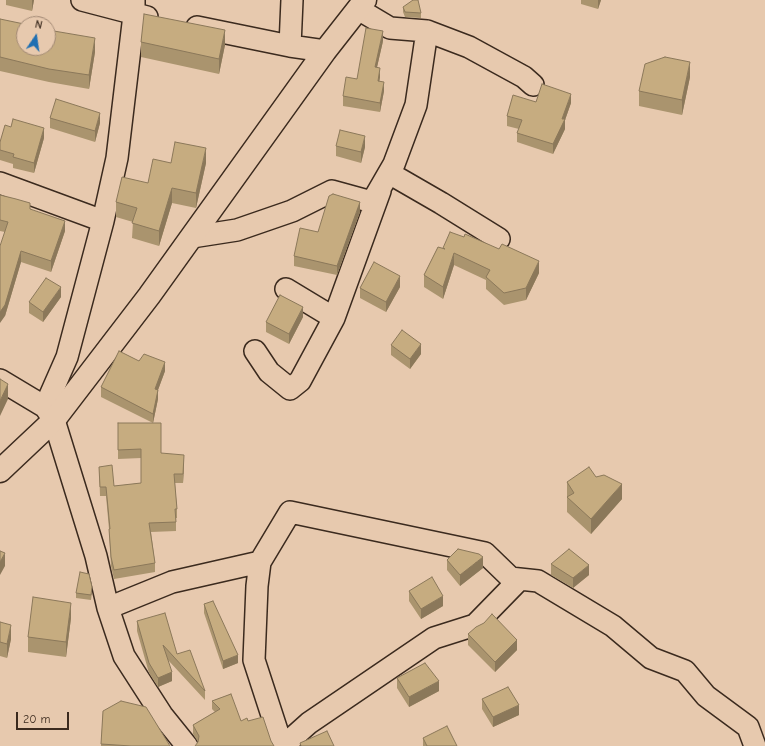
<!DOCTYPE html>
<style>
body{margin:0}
#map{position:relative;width:765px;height:746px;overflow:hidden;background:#e7c9ae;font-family:"Comic Neue",sans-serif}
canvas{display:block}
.north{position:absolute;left:16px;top:16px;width:40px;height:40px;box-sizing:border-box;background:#e7c9ae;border:1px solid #a28974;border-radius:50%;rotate:13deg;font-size:11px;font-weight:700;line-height:16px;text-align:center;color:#3b2a1e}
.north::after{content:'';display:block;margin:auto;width:14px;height:18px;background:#1f6fb2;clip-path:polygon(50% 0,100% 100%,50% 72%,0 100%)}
.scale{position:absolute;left:16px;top:712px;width:53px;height:18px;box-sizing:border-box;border:2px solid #3b2a1e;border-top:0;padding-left:5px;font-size:12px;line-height:14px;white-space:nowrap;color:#3b2a1e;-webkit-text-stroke:3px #e7c9ae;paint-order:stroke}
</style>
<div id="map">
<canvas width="765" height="746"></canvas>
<div class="north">N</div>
<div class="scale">20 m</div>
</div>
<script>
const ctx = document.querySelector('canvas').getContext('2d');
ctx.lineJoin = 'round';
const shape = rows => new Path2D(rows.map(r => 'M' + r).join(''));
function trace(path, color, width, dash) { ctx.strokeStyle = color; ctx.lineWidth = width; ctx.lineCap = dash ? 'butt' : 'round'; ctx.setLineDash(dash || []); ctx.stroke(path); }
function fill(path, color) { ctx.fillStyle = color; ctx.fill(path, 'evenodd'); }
const minor = shape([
 [82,0,147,17],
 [134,0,134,15,117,158,103,221,67,357,45,407,54,420,96,556,108,608,124,656,162,715,187,746],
 [197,27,290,46,325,51],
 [427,31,469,47,524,77,533,85],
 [290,46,292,0],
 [389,173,441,203,499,239],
 [0,183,103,221],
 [192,237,237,230,292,211,332,191,372,202,394,164,416,105,427,31,390,28,358,9],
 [286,289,334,318],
 [255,351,269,372,290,389,300,381,334,318,380,191],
 [0,380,45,407],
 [260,562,257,586,254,660,282,746],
 [510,578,538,581,613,626,651,658,685,671,706,696,748,727,755,746],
 [108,608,172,582,260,562,290,512,485,553,516,583,475,625,434,638,309,723,290,740,288,746]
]);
const primary = shape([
 [0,471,54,420,149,296,325,51,365,0]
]);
const wall = shape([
 [6,0,34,0,32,11,6,5],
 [581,0,601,0,598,9,581,4],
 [403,7,421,13,421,18,405,17,403,12],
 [0,19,95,52,89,89,49,82,0,71],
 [383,41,377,67,380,77,379,81,384,91,380,112,343,106,343,96,357,79],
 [141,42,225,45,219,74,141,57],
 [690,77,682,115,639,106,639,91],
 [536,102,571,103,565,120,565,129,553,154,517,142,517,133,519,129,507,126,507,116],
 [50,118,100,123,95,142,50,128],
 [11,127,44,138,34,173,13,168,13,164,0,160,0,142],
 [336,146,365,147,361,163,336,156],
 [171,163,206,163,196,208,172,203,159,246,132,238,133,222,116,217,116,202,148,183],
 [0,195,30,209,65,231,51,272,21,262,5,316,5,232,0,231],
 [360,212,337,275,294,266,294,256,318,232],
 [438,247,539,273,526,300,504,305,486,289,486,280,454,265,443,299,424,287,424,275],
 [400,287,386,312,360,298,360,288],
 [61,297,43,322,29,313,29,302],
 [303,317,289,344,266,332,266,322],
 [391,345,421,354,410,369,391,355],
 [139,361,165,371,158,390,158,399,153,423,161,453,184,464,183,483,175,483,177,509,177,518,176,518,176,531,151,532,155,563,155,572,114,579,111,566,109,529,106,496,100,496,99,467,114,486,141,483,141,458,118,459,118,423,153,423,101,397,101,387],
 [596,477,622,499,591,534,567,512,567,482],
 [447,560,483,568,460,586,447,570],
 [551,564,589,575,573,588,551,575],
 [409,591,443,606,421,619,409,601],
 [76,593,92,593,91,600,76,598],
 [204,604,238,663,223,669,204,613],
 [71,618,66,657,28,652,28,637],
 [137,621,177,654,205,691,205,700,168,660,172,681,158,687,149,673,137,631],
 [0,622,11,639,7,658,0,656],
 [468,634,517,650,495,672,468,645],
 [397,678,439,691,409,707,397,688],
 [231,694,198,742,193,734,193,725,215,712,212,709,212,701],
 [482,699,519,715,493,727,482,709],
 [103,711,170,746,101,746],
 [423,738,457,746,423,746]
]);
const shadedWall = shape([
 [32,0,34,0,32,11],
 [598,0,601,0,598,9],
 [225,30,225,45,219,74,219,59],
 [383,31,383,41,375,76,375,67],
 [95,38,95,52,89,89,89,75],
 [690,62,690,77,682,115,682,100],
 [380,68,380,77,378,90,378,81],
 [384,82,384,91,380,112,380,103],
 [571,94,571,103,565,120,565,129,553,154,553,144],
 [100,113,100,123,95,142,95,131],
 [44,128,44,138,34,173,34,163],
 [365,136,365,147,361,163,361,152],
 [206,148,206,163,196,208,196,193],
 [172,188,172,203,159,246,159,231],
 [360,202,360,212,337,275,337,266],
 [65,221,65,231,51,272,51,261],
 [21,251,21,262,5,316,0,323,0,312],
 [454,253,454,265,443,299,443,287],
 [539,261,539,273,526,300,526,288],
 [400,276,400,287,386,312,386,302],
 [61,287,61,297,43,322,43,312],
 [303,307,303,317,289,344,289,334],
 [421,344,421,354,410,369,410,359],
 [165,362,165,371,155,398,155,389],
 [8,384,8,399,0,416,0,401],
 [158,390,158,399,153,423,153,414],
 [184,455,184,464,183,483,183,474],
 [622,484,622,499,591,534,591,519],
 [5,553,5,566,0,575,0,562],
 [483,557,483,568,460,586,460,575],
 [589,565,589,575,573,588,573,578],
 [443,596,443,606,421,619,421,609],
 [71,603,71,618,66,657,66,642],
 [11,625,11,639,7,658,7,644],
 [517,640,517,650,495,672,495,662],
 [238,655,238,663,223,669,223,661],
 [172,672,172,681,158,687,158,678],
 [439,681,439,691,409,707,409,697],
 [519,705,519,715,493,727,493,717]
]);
const building = shape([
 [413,0,418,0,421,13,405,12,403,7,413,0],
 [144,14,225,30,219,59,141,42,144,14],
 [0,19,24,24,24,48,48,48,48,30,95,38,89,75,49,69,0,57,0,19],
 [366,28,383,31,375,67,380,68,378,81,384,82,380,103,343,96,346,77,357,79,366,28],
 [665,57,690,62,682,100,639,91,645,64,665,57],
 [542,84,571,94,562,119,565,119,553,144,517,133,522,120,507,116,513,95,536,102,542,84],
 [56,99,100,113,95,131,50,118,56,99],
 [13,119,44,128,34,163,13,157,14,154,0,150,0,142,5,125,11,127,13,119],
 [340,130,365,136,361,152,336,146,340,130],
 [175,142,206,148,196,193,172,188,159,231,132,223,137,208,116,202,122,177,148,183,153,159,171,163,175,142],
 [333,194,360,202,337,266,294,256,300,228,318,232,329,196,333,194],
 [0,195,16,199,30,203,30,209,65,221,51,261,21,251,5,305,0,312,0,246,8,222,0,220,0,195],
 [450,232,464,237,465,234,499,249,502,244,539,261,526,288,504,293,486,277,490,270,454,253,443,287,424,275,438,247,445,249,443,248,450,232],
 [374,262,400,276,386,302,360,288,374,262],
 [46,278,61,287,43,312,29,302,46,278],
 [280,295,303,307,289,334,266,322,280,295],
 [402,330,421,344,410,359,391,345,402,330],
 [119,351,139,361,144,354,165,362,155,389,158,390,153,414,101,387,119,351],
 [0,379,8,384,0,401,0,379],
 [118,423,161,423,161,453,184,455,183,474,174,474,177,509,175,509,176,522,149,523,155,563,114,570,111,557,109,529,110,529,106,487,100,487,99,467,112,465,114,486,141,483,141,449,118,450,118,423],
 [589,467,596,477,604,475,622,484,591,519,567,497,574,493,567,482,589,467],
 [458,549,479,554,483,557,460,575,447,560,458,549],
 [569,549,589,565,573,578,551,564,569,549],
 [0,551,5,553,0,562,0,551],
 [80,572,89,574,92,587,91,595,76,593,80,572],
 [432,577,443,596,421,609,409,591,432,577],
 [33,597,71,603,66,642,28,637,33,597],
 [213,601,238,655,223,661,204,604,213,601],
 [165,613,177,654,190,650,205,691,163,645,172,672,158,678,149,663,137,621,165,613],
 [492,614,517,640,495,662,468,634,476,627,484,623,492,614],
 [0,622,11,625,7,644,0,642,0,622],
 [425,663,439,681,409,697,397,678,425,663],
 [508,687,519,705,493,717,482,699,508,687],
 [231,694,241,721,247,718,248,721,263,717,271,741,274,746,195,746,198,742,199,736,193,725,220,709,212,701,231,694],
 [121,701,146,707,170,746,131,746,101,744,103,711,121,701],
 [447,726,457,746,427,746,423,738,447,726],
 [327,731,334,746,301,746,300,743,327,731]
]);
trace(minor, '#3b2a1e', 24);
trace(primary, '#3b2a1e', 25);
trace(minor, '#e7c9ae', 21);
trace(primary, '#e7c9ae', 22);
fill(wall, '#aa946e');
fill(shadedWall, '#8b785a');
fill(building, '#c6ac80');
trace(building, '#8b785a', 1);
</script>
